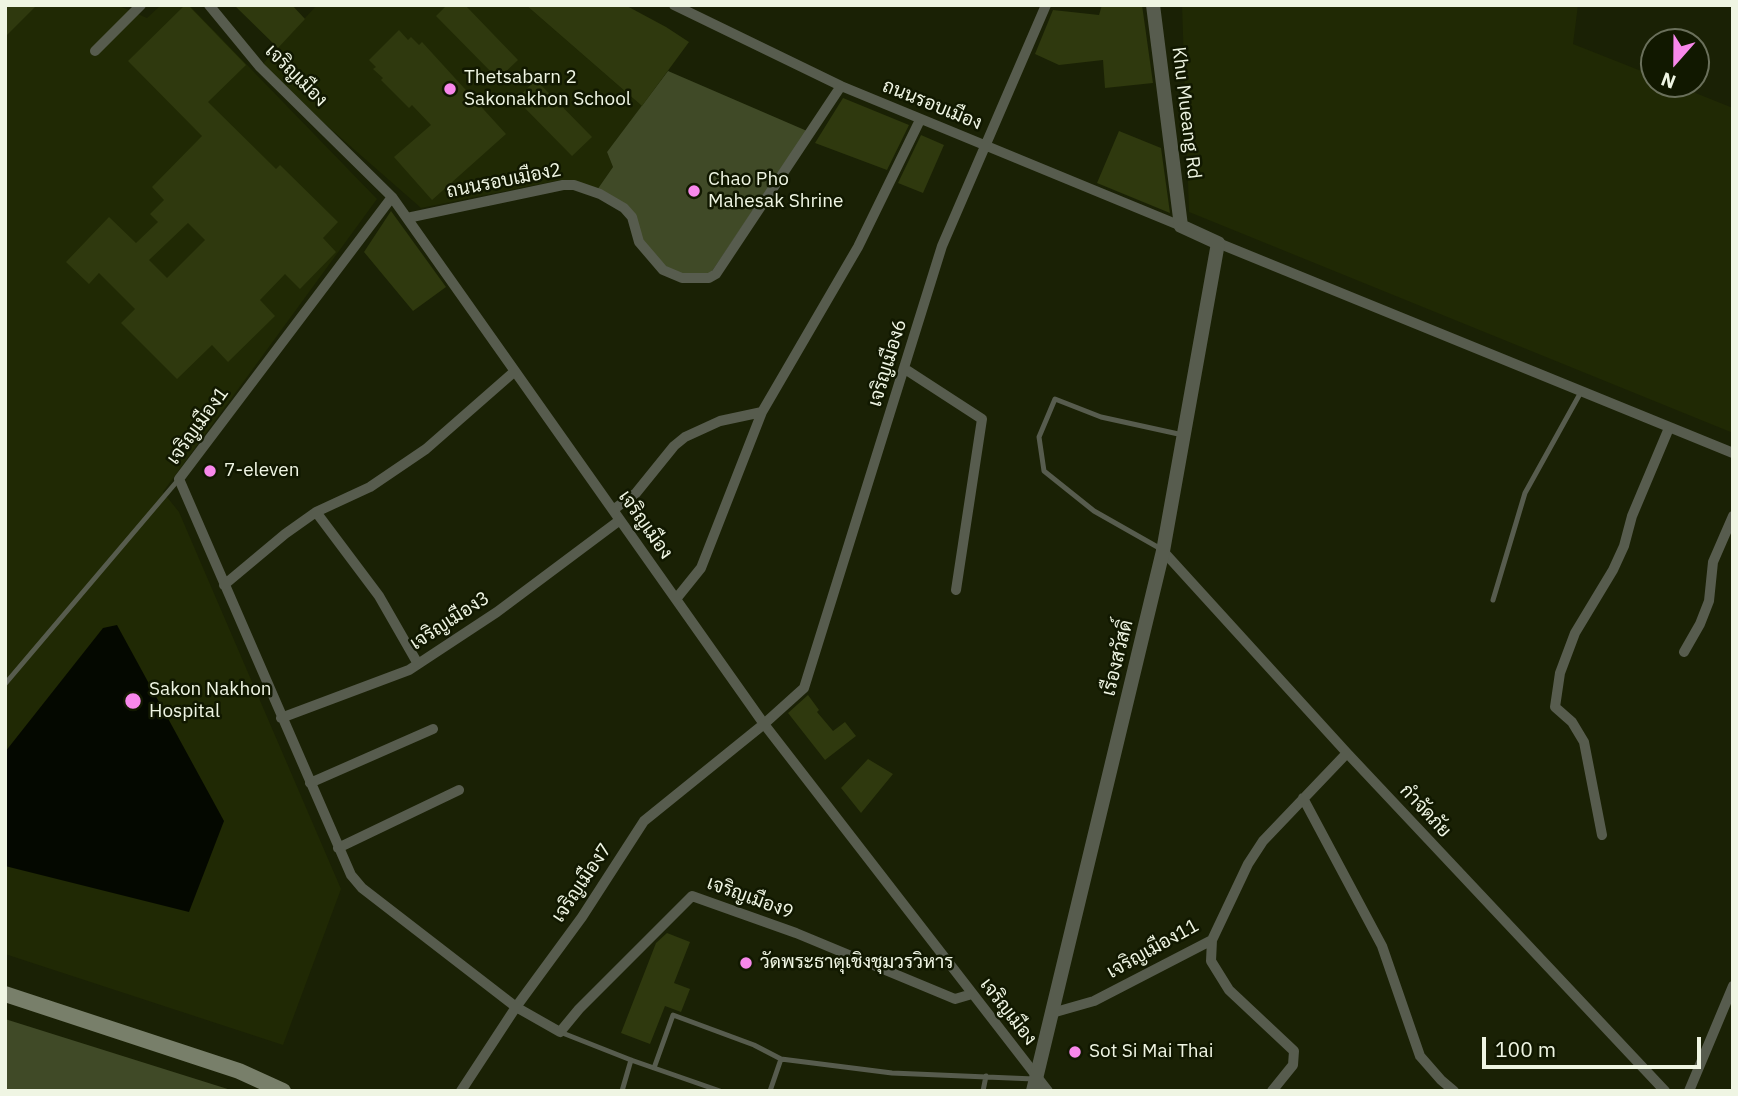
<!DOCTYPE html>
<meta charset="utf-8">
<style>
body{margin:0}
#map{position:relative;width:1738px;height:1096px;overflow:hidden;background:#1a2105;font-family:"IBM Plex Sans",sans-serif}
canvas{display:block}
.frame{position:absolute;inset:0;border:7px solid #eff5e3;pointer-events:none}
.north{position:absolute;left:1640px;top:28px;width:70px;height:70px;box-sizing:border-box;background:#111800;border:2px solid #6a705b;border-radius:50%;rotate:201deg;font-size:19px;font-weight:700;line-height:28px;text-align:center;color:#eff5e3}
.north::after{content:'';display:block;margin:auto;width:24px;height:32px;background:#f888eb;clip-path:polygon(50% 0,100% 100%,50% 72%,0 100%)}
.scale{position:absolute;left:1482px;top:1037px;width:219px;height:32px;box-sizing:border-box;border:4px solid #eff5e3;border-top:0;padding-left:9px;font-size:21px;line-height:24px;white-space:nowrap;color:#eff5e3;-webkit-text-stroke:5px #111800;paint-order:stroke}
</style>
<div id="map">
<canvas width="1738" height="1096"></canvas>
<div class="frame"></div>
<div class="north">N</div>
<div class="scale">100 m</div>
</div>
<script>
const ctx = document.querySelector('canvas').getContext('2d');
ctx.lineJoin = 'round';
function fill(path, color) { ctx.fillStyle = color; ctx.fill(path, 'evenodd'); }
const shape = rows => new Path2D(rows.map(r => 'M' + r).join(''));
function trace(path, color, width, dash) { ctx.strokeStyle = color; ctx.lineWidth = width; ctx.lineCap = dash ? 'butt' : 'round'; ctx.setLineDash(dash || []); ctx.stroke(path); }
function drawText(font, color, halo, rows, align = 'center') {
  ctx.font = font + ' "IBM Plex Sans",Sarabun,sans-serif'; ctx.lineWidth = 5; ctx.setLineDash([]); ctx.textBaseline = 'middle'; ctx.strokeStyle = halo; ctx.fillStyle = color; for (const [text, x, y, turn = 0] of rows) {
    ctx.save(); ctx.translate(x, y); ctx.rotate((+turn || 0) * Math.PI / 180); ctx.textAlign = isNaN(turn) ? turn : align; if (halo) ctx.strokeText(text, 0, 0); ctx.fillText(text, 0, 0); ctx.restore();
  }
}
const built = shape([
 [5,5,117,5,147,18,161,5,189,5,377,199,163,492,179,512,341,889,283,1045,5,954],
 [317,5,526,5,642,106,607,152,613,167,597,190,561,180,421,208,260,67],
 [1182,5,1578,5,1573,44,1654,76,1654,84,1673,84,1733,108,1733,433,1189,212]
]);
const green = shape([
 [668,71,807,131,706,280,672,275,646,253,632,217,597,190,613,167,607,152],
 [5,1019,234,1091,5,1091]
]);
const water = shape([
 [117,625,224,821,189,912,5,866,5,752,103,628]
]);
const building = shape([
 [5,5,37,5,5,37],
 [185,5,188,5,246,65,208,102,276,169,280,165,338,222,323,238,336,252,300,289,285,274,260,300,275,316,228,362,212,345,177,379,121,323,135,309,99,273,89,284,66,262,109,217,136,243,158,222,150,214,164,200,152,187,202,136,128,61],
 [188,223,205,240,167,278,149,260],
 [234,5,292,5,305,19,278,48],
 [447,5,465,5,518,60,498,79,436,16],
 [526,5,625,5,666,27,689,42,642,106],
 [1102,5,1142,5,1153,83,1105,88,1103,60,1059,65,1035,54,1053,10,1099,15],
 [399,30,408,40,411,37,419,45,422,42,506,134,432,200,394,157,431,125,412,105,409,108,381,80,383,78,373,69,376,67,369,60],
 [536,80,592,137,572,156,516,99],
 [843,98,909,125,887,170,815,143],
 [1119,131,1161,148,1170,213,1097,183],
 [921,135,944,145,923,193,898,183],
 [391,211,446,287,413,311,364,252],
 [808,695,819,710,817,712,833,731,845,722,856,736,825,760,788,713],
 [868,759,893,774,861,813,841,788],
 [667,933,690,942,674,983,690,989,681,1012,665,1006,650,1044,621,1033,656,943]
]);
const service = shape([
 [1161,549,1094,511,1044,471,1039,437,1055,399,1101,417,1183,435],
 [1493,600,1525,493,1581,392],
 [5,684,179,479],
 [560,1032,631,1060,720,1091],
 [654,1068,673,1015,754,1045,781,1059],
 [622,1091,631,1060],
 [770,1091,781,1059,892,1073,1034,1079],
 [983,1091,986,1076]
]);
const minor = shape([
 [209,5,260,67,392,197,764,724,1048,1091],
 [674,5,841,86,1181,226],
 [95,51,141,5],
 [392,197,179,479,351,875,362,888,516,1007,560,1032,579,1009,692,896,796,933,955,999,972,994],
 [407,218,563,185,574,185,600,194,624,208,632,217,639,242,663,270,682,278,709,278,716,274,841,86],
 [1218,243,1733,453],
 [905,369,982,419,956,590],
 [613,510,636,493,674,446,685,437,720,421,762,412],
 [316,512,370,487,426,449,515,371],
 [1163,551,1347,753,1665,1091],
 [224,585,285,534,316,512,379,596,418,664],
 [676,599,701,568,762,412,858,247,920,120],
 [1684,652,1700,624,1709,601,1713,562,1733,516],
 [281,718,409,670,497,612,620,520],
 [310,783,433,729],
 [1303,798,1382,946,1420,1056,1441,1080,1454,1091],
 [1602,835,1584,742,1572,722,1555,707,1560,673,1575,633,1613,570,1624,546,1632,516,1669,428],
 [338,848,459,790],
 [1212,940,1211,961,1229,990,1294,1051,1293,1065,1272,1091],
 [1052,1013,1094,1001,1212,940,1248,864,1263,841,1347,753],
 [461,1091,516,1007,582,917,644,821,764,724,804,688,942,246,1046,5],
 [1689,1091,1733,986]
]);
const tertiary = shape([
 [1033,1091,1163,551,1218,243,1181,226,1153,5]
]);
const secondary = shape([
 [5,994,239,1071,283,1091]
]);
const markers = [
 [450,89,7,"#f888eb"],
 [694,191,7,"#f888eb"],
 [210,471,7,"#f888eb"],
 [133,701,9,"#f888eb"],
 [746,963,7,"#f888eb"],
 [1075,1052,7,"#f888eb"]
];
const streetNames = [
 ["เจริญเมือง",296,76,45],
 ["ถนนรอบเมือง",932,105,22],
 ["Khu Mueang Rd",1186,113,83],
 ["ถนนรอบเมือง2",504,181,-11],
 ["เจริญเมือง6",888,363,-73],
 ["เจริญเมือง1",198,426,-54],
 ["เจริญเมือง",645,525,55],
 ["เจริญเมือง3",450,621,-33],
 ["เรืองสวัสดิ์",1118,658,-76],
 ["กำจัดภัย",1425,811,47],
 ["เจริญเมือง7",582,883,-56],
 ["เจริญเมือง9",750,898,20],
 ["เจริญเมือง11",1153,949,-29],
 ["เจริญเมือง",1008,1012,52]
];
const poiNames = [
 ["Thetsabarn 2",464,78],
 ["Sakonakhon School",464,100],
 ["Chao Pho",708,180],
 ["Mahesak Shrine",708,202],
 ["7-eleven",224,471],
 ["Sakon Nakhon",149,690],
 ["Hospital",149,712],
 ["วัดพระธาตุเชิงชุมวรวิหาร",760,963],
 ["Sot Si Mai Thai",1089,1052]
];
fill(built, '#202904');
fill(green, '#404a27');
fill(water, '#040800');
fill(building, '#2f390e');
trace(service, '#575c4e', 5);
trace(minor, '#575c4e', 10);
trace(tertiary, '#575c4e', 14);
trace(secondary, '#787f6a', 16);
for (const [x, y, r, color] of markers) { const dot = new Path2D(); dot.arc(x, y, r, 0, 2 * Math.PI); ctx.fillStyle = color; ctx.fill(dot); trace(dot, '#111800', 2.5); }
drawText('19px', '#eff5e3', '#111800', streetNames);
drawText('19px', '#eff5e3', '#111800', poiNames, 'left');
</script>
